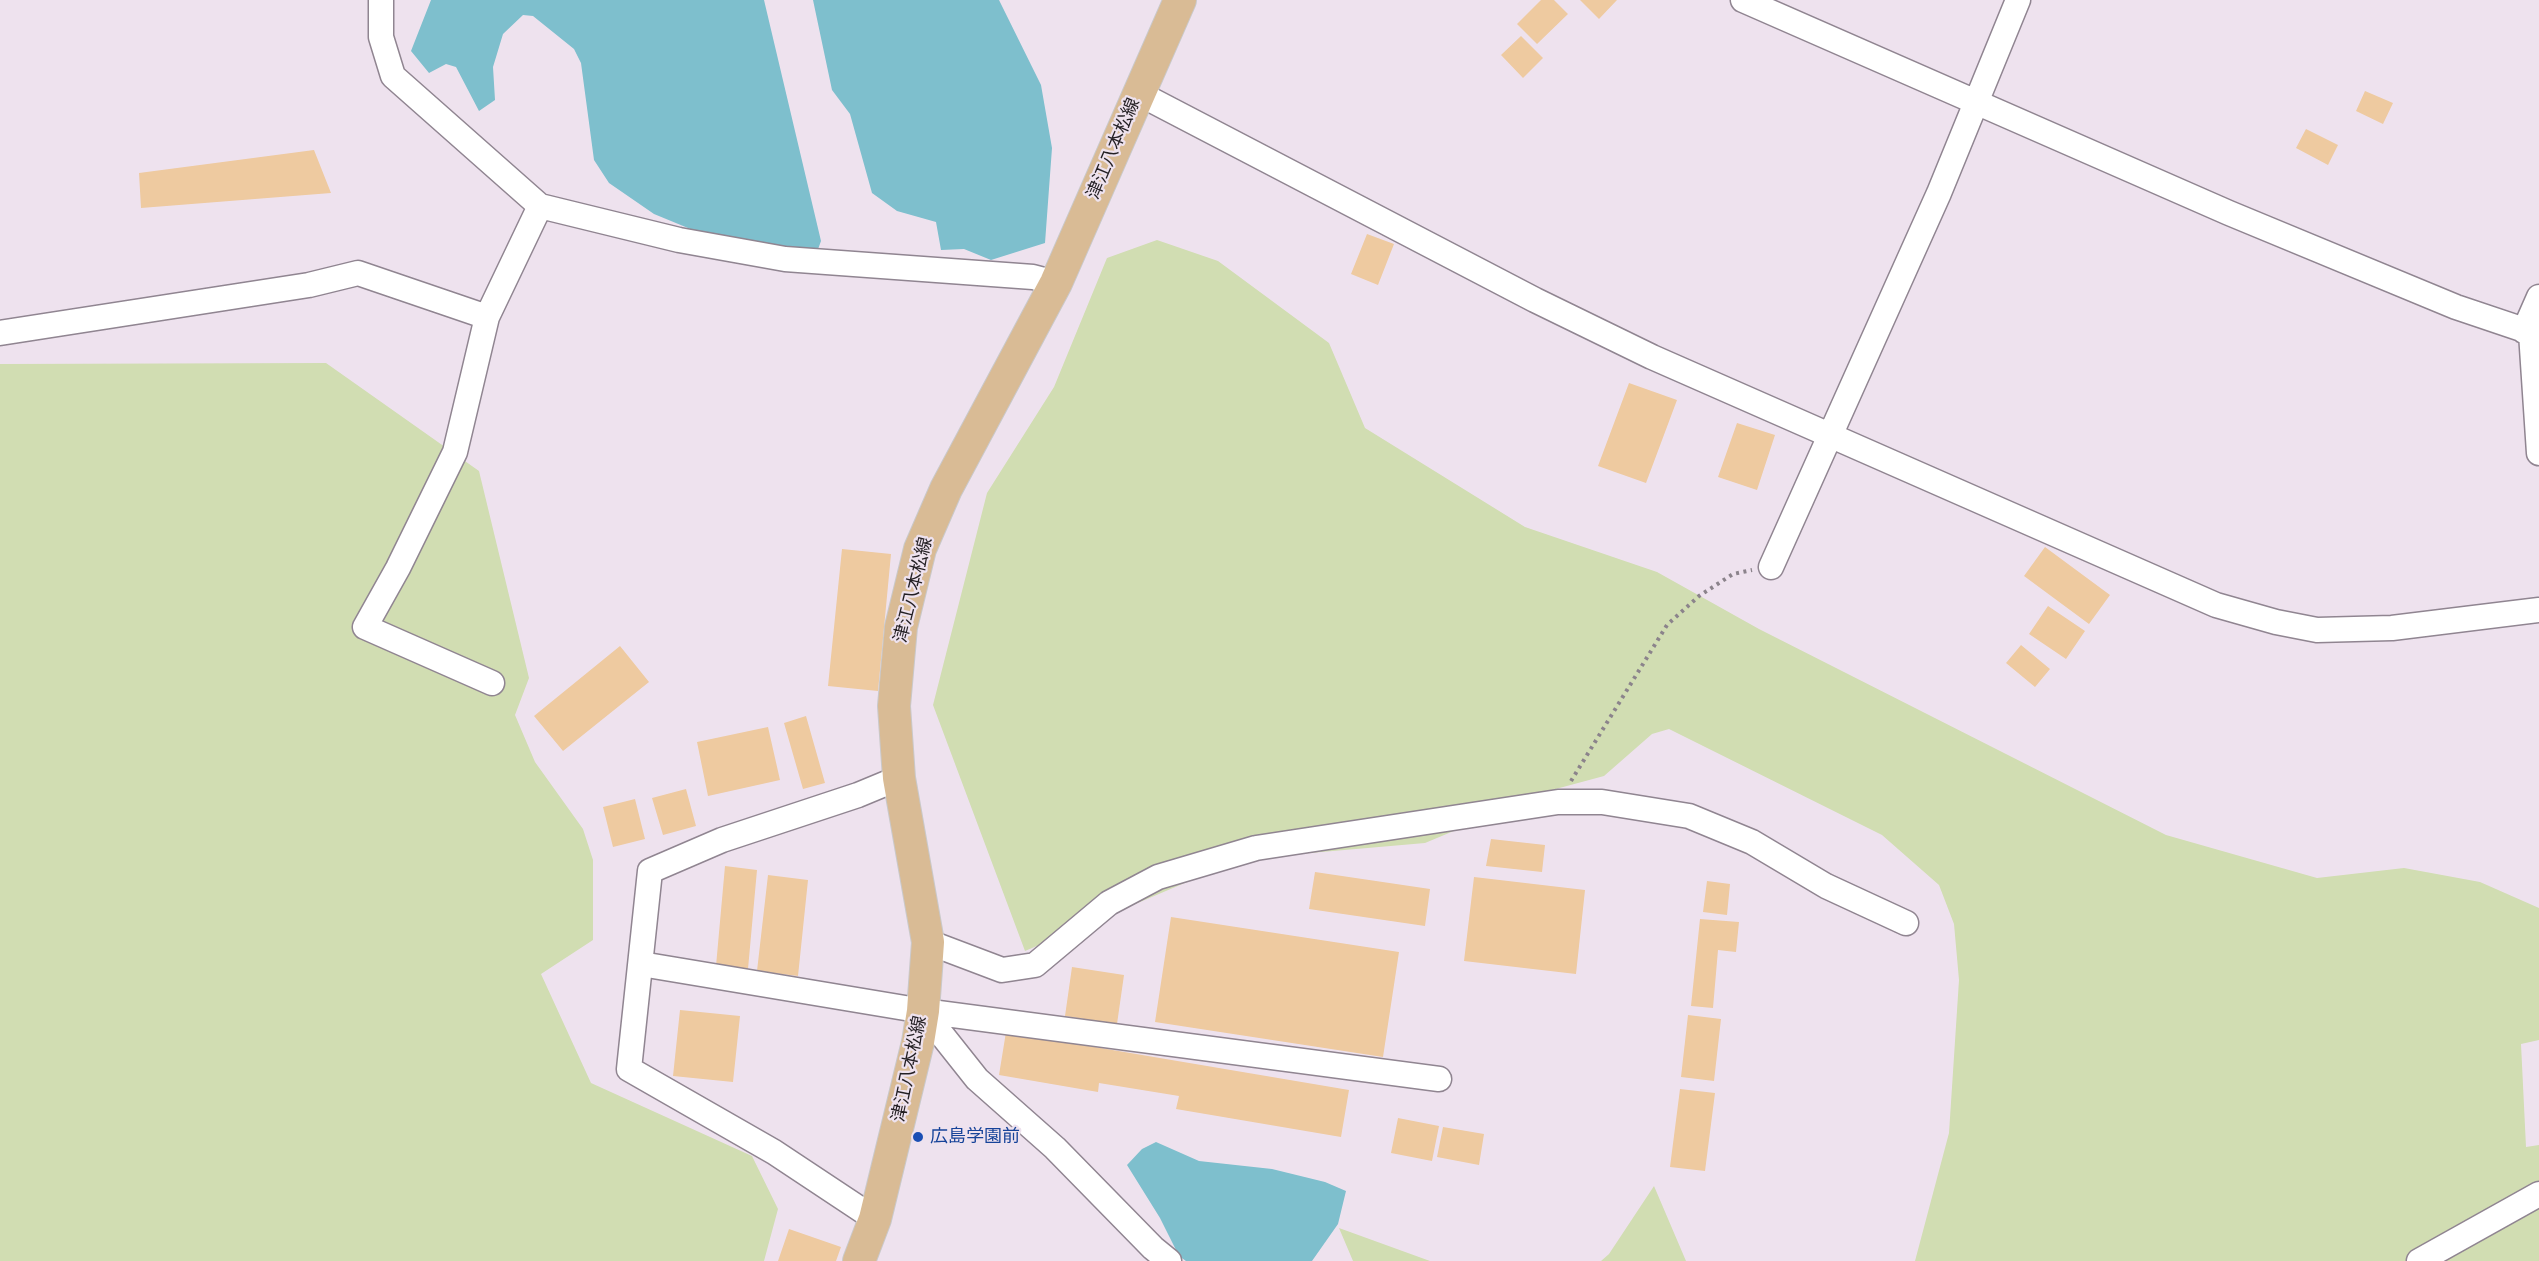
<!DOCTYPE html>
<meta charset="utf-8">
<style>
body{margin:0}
canvas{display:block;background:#eee2ee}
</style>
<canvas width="2539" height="1261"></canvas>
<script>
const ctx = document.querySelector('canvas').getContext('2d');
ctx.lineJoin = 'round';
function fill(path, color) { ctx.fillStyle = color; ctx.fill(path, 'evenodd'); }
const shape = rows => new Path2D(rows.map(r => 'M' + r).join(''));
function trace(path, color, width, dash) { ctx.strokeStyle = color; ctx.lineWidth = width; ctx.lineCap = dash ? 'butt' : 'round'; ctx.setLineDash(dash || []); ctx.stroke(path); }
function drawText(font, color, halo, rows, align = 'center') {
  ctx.font = font + ' "DM Sans","Noto Sans JP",sans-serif'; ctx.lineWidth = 4.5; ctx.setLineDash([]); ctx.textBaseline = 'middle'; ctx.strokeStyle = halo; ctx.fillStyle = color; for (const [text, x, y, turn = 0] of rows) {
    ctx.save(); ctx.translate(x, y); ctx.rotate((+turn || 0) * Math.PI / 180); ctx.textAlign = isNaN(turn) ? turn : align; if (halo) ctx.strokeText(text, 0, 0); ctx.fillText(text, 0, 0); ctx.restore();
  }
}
const green = shape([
 [1157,240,1218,261,1329,343,1365,428,1525,527,1657,572,1759,629,2166,835,2317,878,2404,868,2480,882,2539,908,2539,1040,2521,1044,2526,1147,2539,1145,2539,1261,1915,1261,1949,1133,1959,980,1954,924,1939,885,1882,835,1669,729,1652,734,1604,776,1552,790,1425,843,1241,859,1025,951,933,705,987,493,1054,387,1107,258],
 [326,363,479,471,529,678,515,715,535,762,583,829,593,860,593,940,541,974,591,1083,752,1156,778,1209,764,1261,0,1261,0,364],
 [1654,1186,1686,1261,1601,1261,1609,1254],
 [1339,1228,1430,1261,1353,1261]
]);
const water = shape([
 [431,0,764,0,821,241,817,252,705,235,654,214,609,183,594,160,581,63,574,49,533,16,523,15,503,34,493,67,495,100,479,111,456,67,446,64,429,73,411,51],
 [813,0,999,0,1041,85,1052,148,1045,243,991,260,964,249,941,250,936,222,897,211,872,193,850,114,832,90],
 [1156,1142,1199,1161,1272,1169,1325,1182,1346,1191,1338,1224,1312,1261,1186,1261,1179,1256,1160,1218,1127,1165,1142,1149]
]);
const building = shape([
 [1541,0,1554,0,1568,14,1537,44,1517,24],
 [1580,0,1617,0,1599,19],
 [1521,36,1543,58,1523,78,1501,55],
 [2365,91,2393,103,2383,124,2356,111],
 [2306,129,2338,145,2328,165,2296,148],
 [314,150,331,193,141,208,139,173],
 [1367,234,1394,244,1378,285,1351,274],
 [1629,383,1677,400,1646,483,1598,466],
 [1737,423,1775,435,1757,490,1718,477],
 [2045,547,2110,595,2089,624,2024,576],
 [842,549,891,554,878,691,828,686],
 [2048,606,2085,631,2066,659,2029,634],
 [2021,645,2050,669,2035,687,2006,663],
 [620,646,649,682,563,751,534,716],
 [806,716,825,783,803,789,784,723],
 [768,727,780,780,708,796,697,742],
 [686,789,696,826,663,835,652,798],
 [635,799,645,839,613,847,603,807],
 [1491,839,1545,845,1542,872,1486,866],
 [725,866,757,870,748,969,716,966],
 [1315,872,1430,889,1425,926,1309,909],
 [768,875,808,880,798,976,757,971],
 [1474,877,1585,890,1576,974,1464,961],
 [1707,881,1730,884,1727,915,1703,912],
 [1171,917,1399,952,1383,1057,1155,1022],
 [1700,919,1739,922,1736,952,1718,950,1713,1008,1691,1006],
 [1072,967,1124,975,1117,1024,1065,1016],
 [680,1010,740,1016,733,1082,673,1076],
 [1688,1015,1721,1019,1714,1081,1681,1077],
 [1006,1032,1349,1090,1341,1137,1176,1109,1179,1096,1099,1083,1098,1092,999,1075],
 [1680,1089,1715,1093,1705,1171,1670,1167],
 [1398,1118,1439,1126,1432,1161,1391,1153],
 [1443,1127,1484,1134,1479,1165,1437,1157],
 [789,1229,841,1247,836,1261,778,1261]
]);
const path = shape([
 [1571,781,1667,625,1699,596,1733,574,1752,570]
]);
const minor = shape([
 [381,0,381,37,393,76,540,206,679,240,785,259,1033,277,1056,283],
 [1743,0,2229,213,2456,307,2539,335],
 [1138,93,1535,300,1652,357,2216,605,2276,622,2317,630,2392,628,2539,610],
 [2524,331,2539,297],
 [0,333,309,285,358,273,487,317],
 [2531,333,2539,453],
 [1771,567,1939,193,2018,0],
 [492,683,365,627,398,568,455,452,487,317,540,206],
 [928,942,1002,970,1035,965,1109,903,1158,877,1256,848,1558,802,1602,802,1689,816,1752,842,1826,886,1906,923],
 [641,964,923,1011,1439,1079],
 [923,1011,977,1079,1055,1148,1153,1248,1169,1261],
 [875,1219,774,1152,629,1069,650,871,722,840,858,795,899,778],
 [2419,1261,2539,1194]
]);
const major = shape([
 [859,1261,875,1219,918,1042,923,1011,928,942,899,778,894,706,901,627,920,549,946,489,1056,283,1180,0]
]);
const markers = [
 [918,1137,6,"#1a4fb4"]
];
const streetNames = [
 ["津江八本松線",1114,149,-67],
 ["津江八本松線",914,590,-76],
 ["津江八本松線",910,1069,-78]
];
const transitNames = [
 ["広島学園前",930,1137]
];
fill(green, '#d1ddb2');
fill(water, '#7ebfcd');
fill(building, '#eecaa0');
trace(minor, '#908591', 27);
trace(major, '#cac9ca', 34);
trace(path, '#8b838b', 4, [3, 4.5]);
trace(minor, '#fff', 24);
trace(major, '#d9bb95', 32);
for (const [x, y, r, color] of markers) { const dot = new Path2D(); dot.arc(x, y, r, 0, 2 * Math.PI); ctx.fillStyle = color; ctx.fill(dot); trace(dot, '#eee2ee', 2); }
drawText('18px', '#231f23', '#eee2ee', streetNames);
drawText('18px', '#164399', '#eee2ee', transitNames, 'left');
</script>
